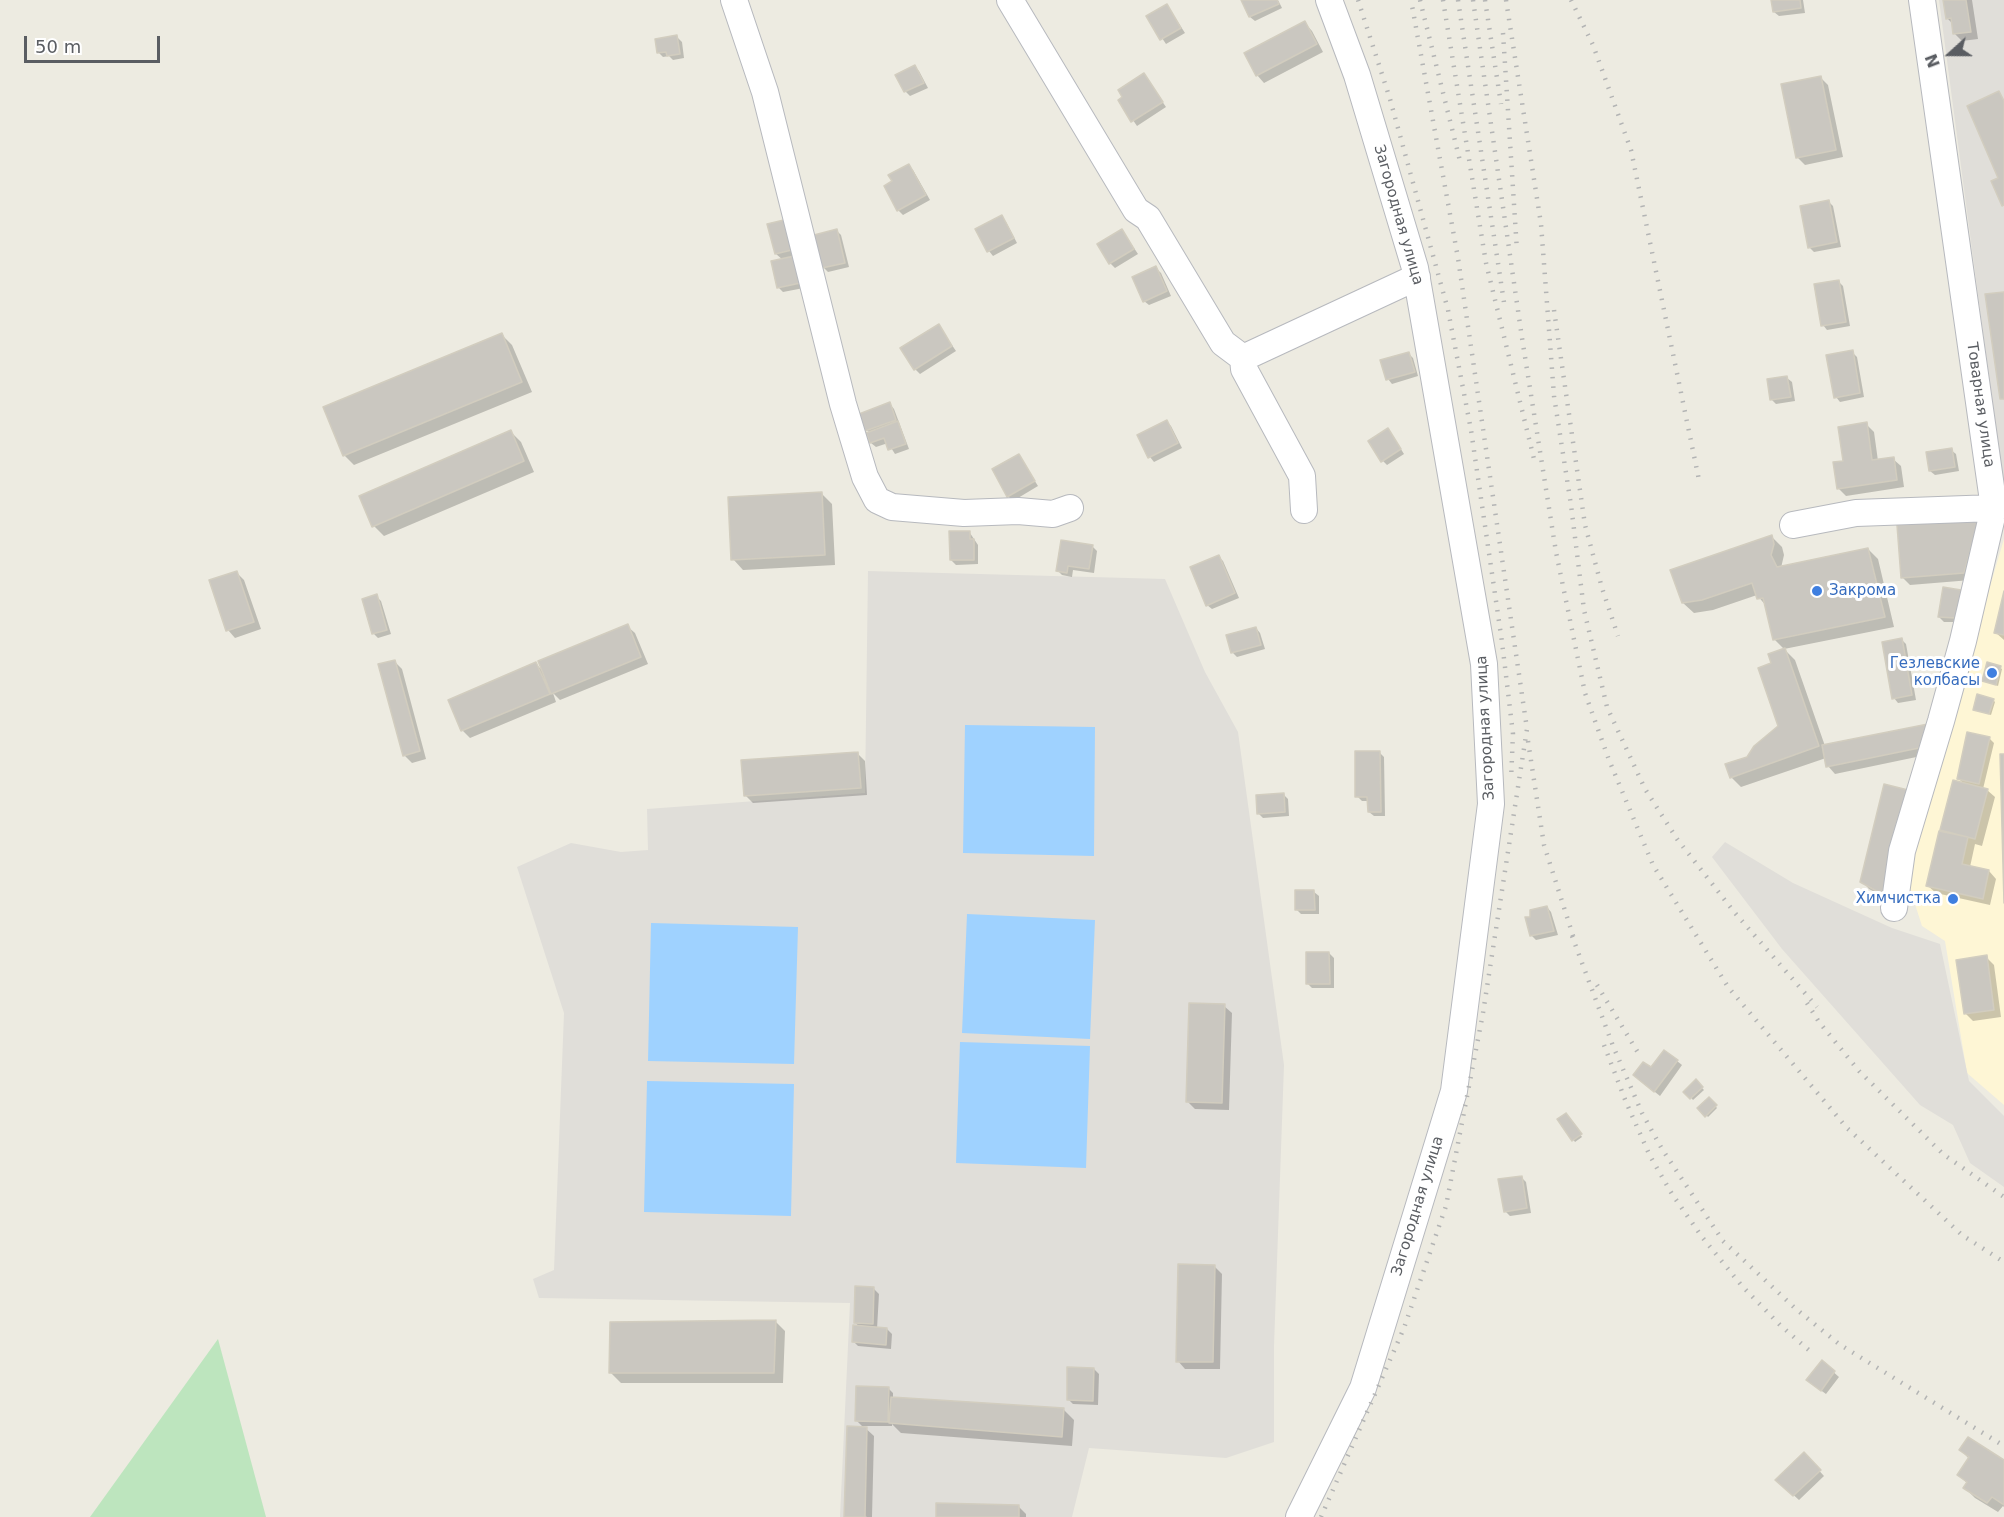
<!DOCTYPE html>
<meta charset="utf-8">
<style>
body{margin:0}
#map{position:relative;width:2004px;height:1517px;overflow:hidden;background:#edebe1;font-family:"DejaVu Sans",sans-serif}
canvas{display:block}
.north{position:absolute;left:1920px;top:24px;width:60px;height:60px;-webkit-text-stroke:4px #fff;paint-order:stroke;rotate:249deg;font-size:16px;font-weight:700;line-height:24px;text-align:center;color:#5a5d62}
.north::after{content:'';display:block;margin:auto;width:21px;height:27px;background:#5a5d62;clip-path:polygon(50% 0,100% 100%,50% 72%,0 100%)}
.scale{position:absolute;left:24px;top:36px;width:136px;height:27px;box-sizing:border-box;border:3px solid #5a5d62;border-top:0;padding-left:8px;font-size:18px;line-height:21px;white-space:nowrap;color:#5a5d62;-webkit-text-stroke:4px #fff;paint-order:stroke}
</style>
<div id="map">
<canvas width="2004" height="1517"></canvas>
<div class="north">N</div>
<div class="scale">50 m</div>
</div>
<script>
const ctx = document.querySelector('canvas').getContext('2d');
ctx.lineJoin = 'round';
function fill(path, color) { ctx.fillStyle = color; ctx.fill(path, 'evenodd'); }
const shape = rows => new Path2D(rows.map(r => 'M' + r).join(''));
function trace(path, color, width, dash) { ctx.strokeStyle = color; ctx.lineWidth = width; ctx.lineCap = dash ? 'butt' : 'round'; ctx.setLineDash(dash || []); ctx.stroke(path); }
function drawText(font, color, halo, rows, align = 'center') {
  ctx.font = font + ' "DejaVu Sans",sans-serif'; ctx.lineWidth = 6; ctx.setLineDash([]); ctx.textBaseline = 'middle'; ctx.strokeStyle = halo; ctx.fillStyle = color; for (const [text, x, y, turn = 0] of rows) {
    ctx.save(); ctx.translate(x, y); ctx.rotate((+turn || 0) * Math.PI / 180); ctx.textAlign = isNaN(turn) ? turn : align; if (halo) ctx.strokeText(text, 0, 0); ctx.fillText(text, 0, 0); ctx.restore();
  }
}
const commercial = shape([
 [2004,539,2004,1105,1967,1073,1945,941,1922,926,1905,873]
]);
const industrial = shape([
 [1939,0,2004,0,2004,491],
 [868,571,1165,579,1205,672,1238,732,1284,1065,1274,1346,1274,1442,1226,1458,1089,1448,1072,1517,840,1517,850,1303,539,1298,533,1279,554,1270,564,1013,517,867,571,843,621,852,648,850,647,809,865,793],
 [1725,842,1793,883,1892,928,1940,944,1969,1081,2004,1116,2004,1187,1970,1163,1953,1125,1920,1105,1782,949,1712,857]
]);
const green = shape([
 [218,1339,266,1517,90,1517]
]);
const water = shape([
 [965,725,1095,727,1094,856,963,853],
 [967,914,1095,920,1090,1039,962,1033],
 [651,923,798,927,794,1064,648,1061],
 [960,1042,1090,1046,1086,1168,956,1163],
 [647,1081,794,1084,791,1216,644,1212]
]);
const shadow = shape([
 [1243,0,1278,0,1282,8,1255,21,1250,17],
 [1773,0,1803,0,1805,13,1779,16,1774,12],
 [1944,0,1972,0,1978,39,1962,41,1955,34,1953,24,1947,18],
 [1167,5,1185,33,1166,44,1148,17],
 [1305,23,1312,31,1323,52,1264,83,1257,75],
 [677,37,682,42,684,58,673,60,669,56,663,57,659,53],
 [915,67,919,71,928,88,910,96,906,92,897,75],
 [1144,75,1166,107,1137,126,1120,101],
 [1821,78,1828,85,1843,157,1805,165,1797,157],
 [908,165,913,170,930,200,903,215,898,210,894,181],
 [1828,201,1833,206,1841,247,1814,252,1809,247],
 [1001,217,1006,222,1017,243,993,256,989,251],
 [787,221,809,287,783,292,778,287,783,260,776,254],
 [1122,230,1138,254,1115,268,1110,263],
 [837,231,841,235,849,267,828,272,824,268],
 [1156,268,1161,273,1171,296,1149,305,1144,301],
 [1838,281,1843,286,1850,326,1827,330,1823,325],
 [939,326,956,351,920,374,915,369],
 [502,335,512,345,532,392,354,465,344,455],
 [1852,352,1857,357,1864,397,1840,402,1836,397],
 [1408,353,1413,358,1418,376,1392,384,1388,379],
 [1787,378,1792,382,1795,401,1776,404,1771,399],
 [890,404,894,409,909,449,895,454,888,443,876,447,871,443,868,434,870,433,867,430],
 [1167,422,1171,426,1182,448,1154,462,1150,457],
 [1866,424,1874,432,1878,461,1893,459,1901,466,1904,487,1846,496,1838,488,1845,462],
 [511,432,521,442,534,472,384,536,374,526],
 [1392,435,1404,454,1387,465,1383,461],
 [1951,450,1956,454,1959,471,1935,475,1930,471],
 [1019,456,1038,486,1013,501,1008,496],
 [822,494,832,504,835,565,743,570,733,559],
 [1979,521,1971,580,1910,585,1902,577],
 [970,533,978,545,978,564,956,565,951,560],
 [1772,537,1782,547,1784,555,1781,568,1868,549,1878,559,1894,627,1784,649,1774,639,1767,607,1757,595,1713,610,1694,613,1683,603],
 [1092,546,1097,551,1094,573,1073,570,1072,577,1062,575,1058,571],
 [1219,557,1223,561,1239,598,1212,609,1207,605],
 [237,573,244,580,261,629,235,638,228,630],
 [1960,592,1965,596,1960,622,1944,622,1939,617],
 [376,596,381,601,391,634,378,638,373,633],
 [2004,597,2004,640,1995,632],
 [627,626,635,633,648,664,560,700,553,693,556,702,470,738,462,730,450,700,536,664,544,672],
 [1256,628,1260,633,1265,649,1237,657,1232,652],
 [1902,640,1906,644,1916,700,1898,703,1894,698],
 [1785,650,1795,660,1825,746,1935,732,1926,755,1835,774,1828,766,1826,758,1741,787,1731,777,1780,727,1773,664],
 [394,661,402,669,426,759,412,763,404,755],
 [2000,668,2002,669,1998,686,1984,680],
 [1993,700,1995,702,1991,715,1974,709],
 [1989,738,1994,743,1983,789,1987,790,1995,797,1982,846,1975,844,1970,867,1989,871,1996,879,1990,905,1936,893,1928,886,1947,834,1942,829,1964,784,1958,778],
 [1379,752,1384,757,1385,816,1374,816,1369,812,1369,801,1362,801,1357,796],
 [857,753,865,761,867,795,753,803,746,796],
 [1885,786,1890,900,1869,889,1862,881],
 [1283,794,1288,799,1289,816,1263,818,1258,813],
 [1314,892,1319,896,1319,914,1301,914,1297,910],
 [1547,907,1551,912,1558,935,1536,940,1531,935,1532,918],
 [1329,953,1334,958,1334,988,1312,988,1307,983],
 [1986,957,1994,965,2001,1017,1973,1021,1965,1013],
 [1224,1006,1232,1013,1229,1110,1195,1109,1188,1102],
 [1677,1061,1682,1065,1660,1096,1640,1080,1651,1069],
 [1696,1082,1704,1090,1693,1100,1686,1092],
 [1709,1099,1717,1108,1708,1117,1700,1108],
 [1568,1117,1582,1137,1575,1142,1559,1120],
 [1522,1178,1526,1182,1531,1213,1510,1216,1505,1211],
 [1214,1266,1222,1274,1220,1369,1185,1369,1178,1361],
 [874,1289,879,1294,877,1329,887,1329,892,1334,891,1349,858,1346,854,1342,860,1328,855,1322],
 [775,1321,785,1331,783,1383,621,1383,611,1373],
 [1822,1362,1839,1377,1826,1394,1812,1384],
 [1094,1369,1099,1374,1098,1405,1073,1404,1068,1399],
 [888,1388,893,1393,893,1398,1064,1410,1074,1420,1072,1446,901,1433,892,1424,892,1426,863,1426,874,1436,872,1517,846,1517,864,1428,857,1421],
 [1961,1450,2004,1462,2004,1507,2003,1506,1998,1512,1975,1498,1965,1488,1968,1484,1959,1475,1969,1459],
 [1804,1454,1824,1476,1799,1500,1777,1480],
 [1018,1506,1026,1514,1026,1517,938,1517]
]);
const building = shape([
 [1241,0,1277,0,1279,4,1249,17,1241,0],
 [1771,0,1800,0,1801,8,1773,12,1771,0],
 [1943,0,1966,0,1971,32,1953,34,1951,18,1946,19,1943,0],
 [1167,4,1181,28,1160,40,1146,16,1167,4],
 [1305,21,1317,44,1256,76,1244,53,1305,21],
 [677,35,680,54,667,56,666,52,657,53,655,39,677,35],
 [915,65,924,83,904,92,895,75,915,65],
 [1144,73,1163,102,1131,122,1118,100,1122,97,1118,90,1144,73],
 [1821,76,1836,150,1796,158,1781,84,1821,76],
 [1999,91,2004,101,2004,205,2002,206,1991,181,1998,178,1967,106,1999,91],
 [909,164,926,195,897,211,884,186,892,181,888,175,909,164],
 [1829,200,1837,242,1808,248,1800,206,1829,200],
 [1002,215,1014,238,987,252,975,229,1002,215],
 [788,219,796,249,775,254,767,224,788,219],
 [837,229,845,263,822,268,814,235,837,229],
 [1122,229,1134,249,1109,264,1097,244,1122,229],
 [799,255,805,282,777,288,771,261,799,255],
 [1156,266,1167,291,1143,302,1132,277,1156,266],
 [1839,280,1846,322,1821,326,1814,284,1839,280],
 [2004,292,2004,399,2000,399,1985,294,2004,292],
 [939,324,952,346,914,370,900,348,939,324],
 [502,333,522,382,343,456,323,407,502,333],
 [1853,350,1860,393,1834,398,1826,355,1853,350],
 [1409,352,1415,372,1386,380,1380,360,1409,352],
 [1787,376,1791,397,1770,400,1767,379,1787,376],
 [890,402,896,420,865,431,859,414,890,402],
 [1167,420,1178,443,1148,458,1137,435,1167,420],
 [898,421,906,444,888,450,884,438,870,443,866,433,898,421],
 [1867,422,1872,460,1894,457,1897,480,1837,489,1833,462,1843,461,1838,427,1867,422],
 [1388,428,1401,449,1381,462,1368,441,1388,428],
 [511,430,524,461,372,527,359,496,511,430],
 [1952,448,1955,467,1929,471,1926,452,1952,448],
 [1019,454,1035,481,1007,497,992,469,1019,454],
 [822,492,825,555,731,560,728,497,822,492],
 [1979,520,1964,573,1901,578,1897,525,1979,520],
 [949,531,970,531,970,539,974,539,974,560,950,560,949,531],
 [1772,535,1774,544,1771,555,1777,567,1868,548,1885,617,1773,640,1763,598,1757,599,1752,583,1702,600,1682,603,1670,570,1772,535],
 [1061,540,1093,545,1089,569,1068,566,1067,573,1056,571,1061,540],
 [1219,555,1235,593,1206,606,1190,567,1219,555],
 [237,571,254,622,226,631,209,580,237,571],
 [1943,587,1961,590,1956,618,1938,617,1943,587],
 [2004,591,2004,635,1994,633,2004,591],
 [377,594,387,630,372,634,362,599,377,594],
 [628,624,641,657,551,694,538,661,628,624],
 [1256,627,1261,645,1231,653,1226,635,1256,627],
 [1902,638,1912,695,1892,699,1882,642,1902,638],
 [1785,648,1819,746,1730,778,1725,764,1747,757,1754,746,1778,726,1758,668,1771,663,1768,654,1785,648],
 [395,660,420,751,403,756,378,664,395,660],
 [536,662,550,694,461,731,448,700,536,662],
 [1987,662,2001,666,1996,685,1982,681,1987,662],
 [1977,694,1994,699,1989,714,1973,710,1977,694],
 [1928,724,1919,748,1826,767,1822,745,1928,724],
 [1967,732,1990,737,1979,784,1957,779,1967,732],
 [1355,751,1380,751,1381,812,1368,812,1367,797,1355,797,1355,751],
 [858,752,861,788,744,796,741,760,858,752],
 [2000,754,2004,754,2004,903,2000,754],
 [1953,780,1988,789,1975,839,1940,830,1953,780],
 [1884,784,1908,790,1882,894,1860,882,1884,784],
 [1284,793,1285,812,1257,814,1256,795,1284,793],
 [1939,831,1968,837,1962,864,1989,870,1983,899,1926,886,1939,831],
 [1295,890,1314,890,1315,910,1295,910,1295,890],
 [1547,906,1554,931,1530,936,1525,917,1530,917,1530,910,1547,906],
 [1306,952,1329,952,1330,984,1306,984,1306,952],
 [1987,955,1994,1010,1964,1014,1956,960,1987,955],
 [1189,1003,1225,1004,1222,1103,1186,1102,1189,1003],
 [1664,1050,1678,1060,1654,1092,1633,1075,1643,1062,1651,1067,1664,1050],
 [1696,1079,1703,1087,1690,1099,1683,1092,1696,1079],
 [1709,1097,1717,1105,1705,1117,1697,1108,1709,1097],
 [1566,1113,1582,1134,1572,1141,1557,1119,1566,1113],
 [1522,1176,1527,1208,1504,1212,1498,1179,1522,1176],
 [1178,1264,1215,1265,1213,1362,1176,1362,1178,1264],
 [855,1286,874,1287,873,1324,854,1323,855,1286],
 [776,1320,774,1373,609,1373,610,1322,776,1320],
 [853,1325,887,1328,886,1345,852,1342,853,1325],
 [1822,1360,1835,1371,1821,1391,1806,1380,1822,1360],
 [1067,1367,1094,1368,1093,1401,1067,1400,1067,1367],
 [856,1386,889,1387,888,1422,855,1421,856,1386],
 [891,1397,1064,1408,1062,1437,889,1423,891,1397],
 [847,1426,867,1427,865,1517,866,1517,844,1517,847,1426],
 [1968,1437,2004,1460,2004,1505,1992,1497,1987,1503,1963,1488,1967,1482,1957,1475,1969,1457,1959,1450,1968,1437],
 [1804,1452,1821,1470,1793,1496,1775,1480,1804,1452],
 [936,1503,1019,1505,1019,1517,936,1517,936,1503]
]);
const minor = shape([
 [734,0,765,92,843,404,865,477,877,500,892,507,964,513,1018,511,1053,514,1070,508],
 [1010,0,1136,210,1148,218,1223,343,1243,358,1244,369,1302,476,1304,510],
 [1243,358,1417,277],
 [1793,525,1856,513,1994,508,2004,505],
 [1894,908,1902,851,1941,721,1963,641,1994,508,1922,0],
 [1299,1517,1363,1388,1454,1091,1491,804,1484,664,1415,268,1357,75,1329,0]
]);
const rail = shape([
 [1358,0,1390,99,1448,310,1471,430,1502,642,1513,734,1511,780],
 [1420,0,1460,161],
 [1443,0,1486,263,1534,459],
 [1458,0,1505,309],
 [1473,0,1522,338,1556,552,1585,693,1609,760,1653,865,1728,987,1847,1128,1962,1235,2004,1262],
 [1485,0,1501,104],
 [1506,0,1541,224,1554,396,1571,505,1584,610,1607,707,1645,789,1677,839,1735,913,1817,1007],
 [1571,0,1593,45,1631,150,1699,480],
 [1503,33,1517,251],
 [1554,310,1585,525,1602,588,1618,636],
 [1528,741,1544,845,1575,942],
 [1572,936,1613,1046,1642,1113,1662,1149,1723,1241,1796,1309,1839,1344,2004,1446],
 [1597,985,1640,1056],
 [1807,1003,1819,1022,1859,1071,1943,1154,2004,1197],
 [1604,1045,1626,1102,1650,1156,1672,1194,1702,1237,1742,1286,1780,1325,1811,1352],
 [1321,1517,1404,1328,1446,1206,1483,1013,1527,729,1458,258,1411,0]
]);
const markers = [
 [1817,591,6,"#3f7fe0"],
 [1992,673,6,"#3f7fe0"],
 [1953,899,6,"#3f7fe0"]
];
const streetNames = [
 ["Загородная улица",1398,215,74],
 ["Товарная улица",1980,405,82],
 ["Загородная улица",1486,728,-93],
 ["Загородная улица",1418,1206,-73]
];
const shopNames = [
 ["Закрома",1829,591,"left"],
 ["Гезлевские",1980,664],
 ["колбасы",1980,681],
 ["Химчистка",1941,899]
];
fill(commercial, '#fef6d5');
fill(industrial, '#e0ded9');
fill(green, '#bde5be');
fill(water, '#9fd2ff');
fill(shadow, '#0003');
fill(building, '#cac7c0');
trace(building, '#d2cdbf', 1.5);
trace(minor, '#b7b9be', 28);
trace(minor, '#fff', 26);
trace(rail, '#b3b4b4', 4.5, [1.5, 8]);
for (const [x, y, r, color] of markers) { const dot = new Path2D(); dot.arc(x, y, r, 0, 2 * Math.PI); ctx.fillStyle = color; ctx.fill(dot); trace(dot, '#fff', 2); }
drawText('15px', '#5a5d62', '#fff', streetNames);
drawText('15px', '#366cbe', '#fff', shopNames, 'right');
</script>
